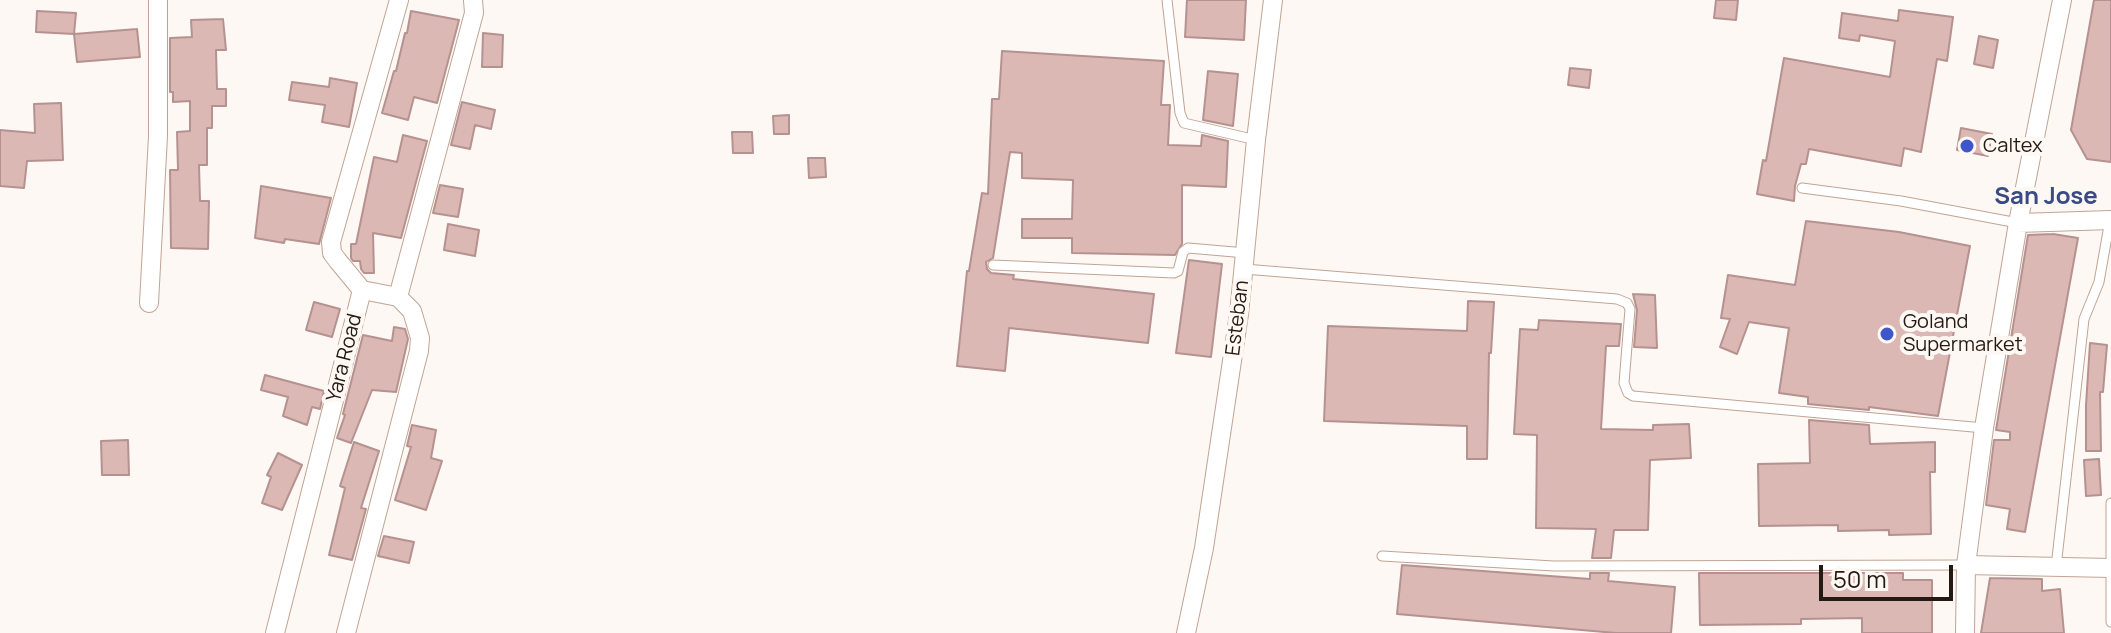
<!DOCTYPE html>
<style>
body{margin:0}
#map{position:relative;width:2111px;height:633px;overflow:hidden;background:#fef8f4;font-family:Manrope,sans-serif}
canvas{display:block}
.scale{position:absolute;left:1819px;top:565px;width:134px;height:36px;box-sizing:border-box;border:4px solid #251a13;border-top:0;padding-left:10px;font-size:24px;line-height:28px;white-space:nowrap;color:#251a13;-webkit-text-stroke:6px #fef8f4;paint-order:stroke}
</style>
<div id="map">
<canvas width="2111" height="633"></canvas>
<div class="scale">50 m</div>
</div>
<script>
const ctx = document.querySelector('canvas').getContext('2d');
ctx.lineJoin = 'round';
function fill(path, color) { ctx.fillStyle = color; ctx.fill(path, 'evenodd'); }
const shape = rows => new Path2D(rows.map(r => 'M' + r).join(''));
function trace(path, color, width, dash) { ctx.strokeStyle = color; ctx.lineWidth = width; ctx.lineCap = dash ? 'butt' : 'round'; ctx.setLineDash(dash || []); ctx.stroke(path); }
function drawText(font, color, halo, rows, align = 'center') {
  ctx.font = font + ' Manrope,sans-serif'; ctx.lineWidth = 8; ctx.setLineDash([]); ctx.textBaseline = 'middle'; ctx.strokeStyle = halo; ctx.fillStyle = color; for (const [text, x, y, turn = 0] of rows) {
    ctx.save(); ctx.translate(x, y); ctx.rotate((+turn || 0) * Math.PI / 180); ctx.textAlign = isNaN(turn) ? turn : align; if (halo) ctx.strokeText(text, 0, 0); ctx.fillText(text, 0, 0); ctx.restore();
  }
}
const building = shape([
 [1187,0,1246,0,1244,40,1185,37,1187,0],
 [1716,0,1738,0,1736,20,1714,18,1716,0],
 [2094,0,2111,0,2111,162,2087,159,2071,130,2094,0],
 [1899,10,1953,17,1947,61,1937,59,1921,152,1904,148,1901,166,1809,149,1806,164,1801,164,1795,186,1794,201,1757,194,1763,160,1766,161,1784,58,1890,77,1895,41,1860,35,1859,41,1839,38,1842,13,1898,21,1899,10],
 [37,11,76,13,74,34,36,32,37,11],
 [411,11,459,20,437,103,414,97,408,120,382,113,394,71,396,71,405,33,407,33,411,11],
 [223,19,226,50,216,50,217,89,226,89,226,106,212,106,212,128,207,128,207,165,199,165,200,201,209,201,208,249,171,248,170,170,178,170,177,132,190,131,190,101,173,102,173,92,170,92,170,38,192,37,191,20,223,19],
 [137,29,140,57,77,62,74,34,137,29],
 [483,33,503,35,502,67,482,67,483,33],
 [1979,36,1998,40,1993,68,1974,64,1979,36],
 [1002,51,1164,61,1161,105,1170,105,1168,145,1201,146,1202,135,1228,141,1226,187,1182,185,1182,244,1175,255,1072,253,1072,238,1022,238,1022,219,1072,219,1073,180,1022,178,1022,153,1010,152,993,258,986,262,987,269,991,273,1014,275,1013,279,1154,294,1148,343,1009,328,1005,371,957,366,967,271,969,271,982,193,988,194,992,99,999,99,1002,51],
 [1570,68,1591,70,1589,88,1568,85,1570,68],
 [1208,71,1238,74,1233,126,1203,120,1208,71],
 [330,78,357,83,349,127,322,122,325,105,289,100,292,82,329,87,330,78],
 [462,102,495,110,491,129,475,125,470,149,451,145,462,102],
 [61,103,63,160,27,161,24,188,0,186,0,130,35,133,34,104,61,103],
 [789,115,789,134,774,134,773,116,789,115],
 [1961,128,1992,134,1988,156,1957,150,1961,128],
 [732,132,752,132,753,153,733,153,732,132],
 [403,135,427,141,401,238,373,233,374,273,364,273,361,269,360,261,353,261,351,258,351,244,356,244,374,157,397,162,403,135],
 [808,158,825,158,826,177,809,178,808,158],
 [440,185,463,189,458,217,433,213,440,185],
 [261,186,331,198,319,244,285,239,284,243,255,238,261,186],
 [1806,221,1899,232,1970,246,1938,416,1869,407,1869,410,1808,404,1808,397,1779,393,1789,328,1749,322,1737,354,1720,347,1730,319,1721,318,1728,275,1795,285,1806,221],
 [448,224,479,230,475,256,444,250,448,224],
 [2053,234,2078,238,2025,532,2007,529,2010,509,1986,505,1994,440,2010,440,2010,432,1996,430,2028,235,2053,234],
 [1189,260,1222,264,1211,357,1176,353,1189,260],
 [1633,294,1655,295,1657,348,1634,347,1637,310,1633,294],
 [1468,301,1494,302,1491,353,1489,353,1487,459,1467,459,1467,426,1324,421,1328,326,1467,331,1468,301],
 [314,302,340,309,332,337,306,330,314,302],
 [1539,320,1621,324,1619,346,1606,346,1601,429,1653,430,1653,425,1689,424,1691,458,1650,460,1648,530,1614,530,1611,558,1592,558,1596,529,1536,528,1537,435,1514,434,1520,329,1538,330,1539,320],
 [394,327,405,329,408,339,396,392,372,390,351,443,337,438,345,415,343,414,363,335,392,341,394,327],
 [2090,343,2107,345,2103,392,2100,392,2101,451,2086,451,2086,405,2090,343],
 [265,375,324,391,320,409,312,407,307,425,283,416,288,397,261,390,265,375],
 [1809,420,1869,425,1870,444,1935,442,1935,472,1930,472,1931,534,1889,535,1889,530,1838,531,1838,525,1759,526,1758,464,1810,463,1809,420],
 [412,425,436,430,431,458,442,461,426,510,395,500,411,447,407,446,412,425],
 [128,440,129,475,102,475,101,441,128,440],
 [354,442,379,451,361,508,366,509,352,560,329,555,345,488,340,486,354,442],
 [278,453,302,465,282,510,262,503,271,477,267,475,278,453],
 [2099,459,2101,495,2086,496,2084,460,2099,459],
 [384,536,414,542,409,563,378,556,384,536],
 [1402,565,1590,579,1590,573,1609,573,1608,581,1675,587,1671,633,1616,633,1397,614,1402,565],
 [1699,573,1903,573,1903,580,1932,580,1932,633,1862,633,1862,618,1801,619,1801,624,1700,625,1699,573],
 [1990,578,2042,579,2042,591,2060,589,2064,633,1981,633,1990,578]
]);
const service = shape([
 [1167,0,1180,113,1184,123,1256,140],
 [1802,188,1901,201,2018,223],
 [993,265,1174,273,1178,271,1183,252,1188,248,1246,253],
 [1244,269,1617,299,1627,303,1630,309,1624,383,1628,393,1633,396,1984,428],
 [2111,503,2111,622],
 [1382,556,1554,566,1966,565],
 [2056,567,2084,319,2099,282,2110,220]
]);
const minor = shape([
 [2018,223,2111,220],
 [398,297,474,13,473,0],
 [149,303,158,136,158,0],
 [1966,565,2111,568],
 [275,633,362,290,338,261,332,253,331,242,399,0],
 [346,633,419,351,420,338,412,311,398,297,362,290],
 [1186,633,1204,548,1239,314,1256,140,1273,0],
 [1965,633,1966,565,1984,428,2018,223,2062,0]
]);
const markers = [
 [1967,146,8,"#3d56c9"],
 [1887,334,8,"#3d56c9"]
];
const poiNames = [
 ["Caltex",1983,146],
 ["Goland",1903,322],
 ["Supermarket",1903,345]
];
const streetNames = [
 ["Esteban",1238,318,-83],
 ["Yara Road",345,358,-76]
];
const quarterNames = [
 ["San Jose",2046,197]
];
fill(building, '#dcb8b4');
trace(building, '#b5928f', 2);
trace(service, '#c1a493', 11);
trace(minor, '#c1a493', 20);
trace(service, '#fff', 9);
trace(minor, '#fff', 18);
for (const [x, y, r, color] of markers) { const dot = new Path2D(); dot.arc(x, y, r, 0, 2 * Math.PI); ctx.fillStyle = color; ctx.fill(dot); trace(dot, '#fef8f4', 3); }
drawText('20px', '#251a13', '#fef8f4', poiNames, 'left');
drawText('20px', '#251a13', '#fef8f4', streetNames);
drawText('bold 24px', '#394a85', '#fef8f4', quarterNames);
</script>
